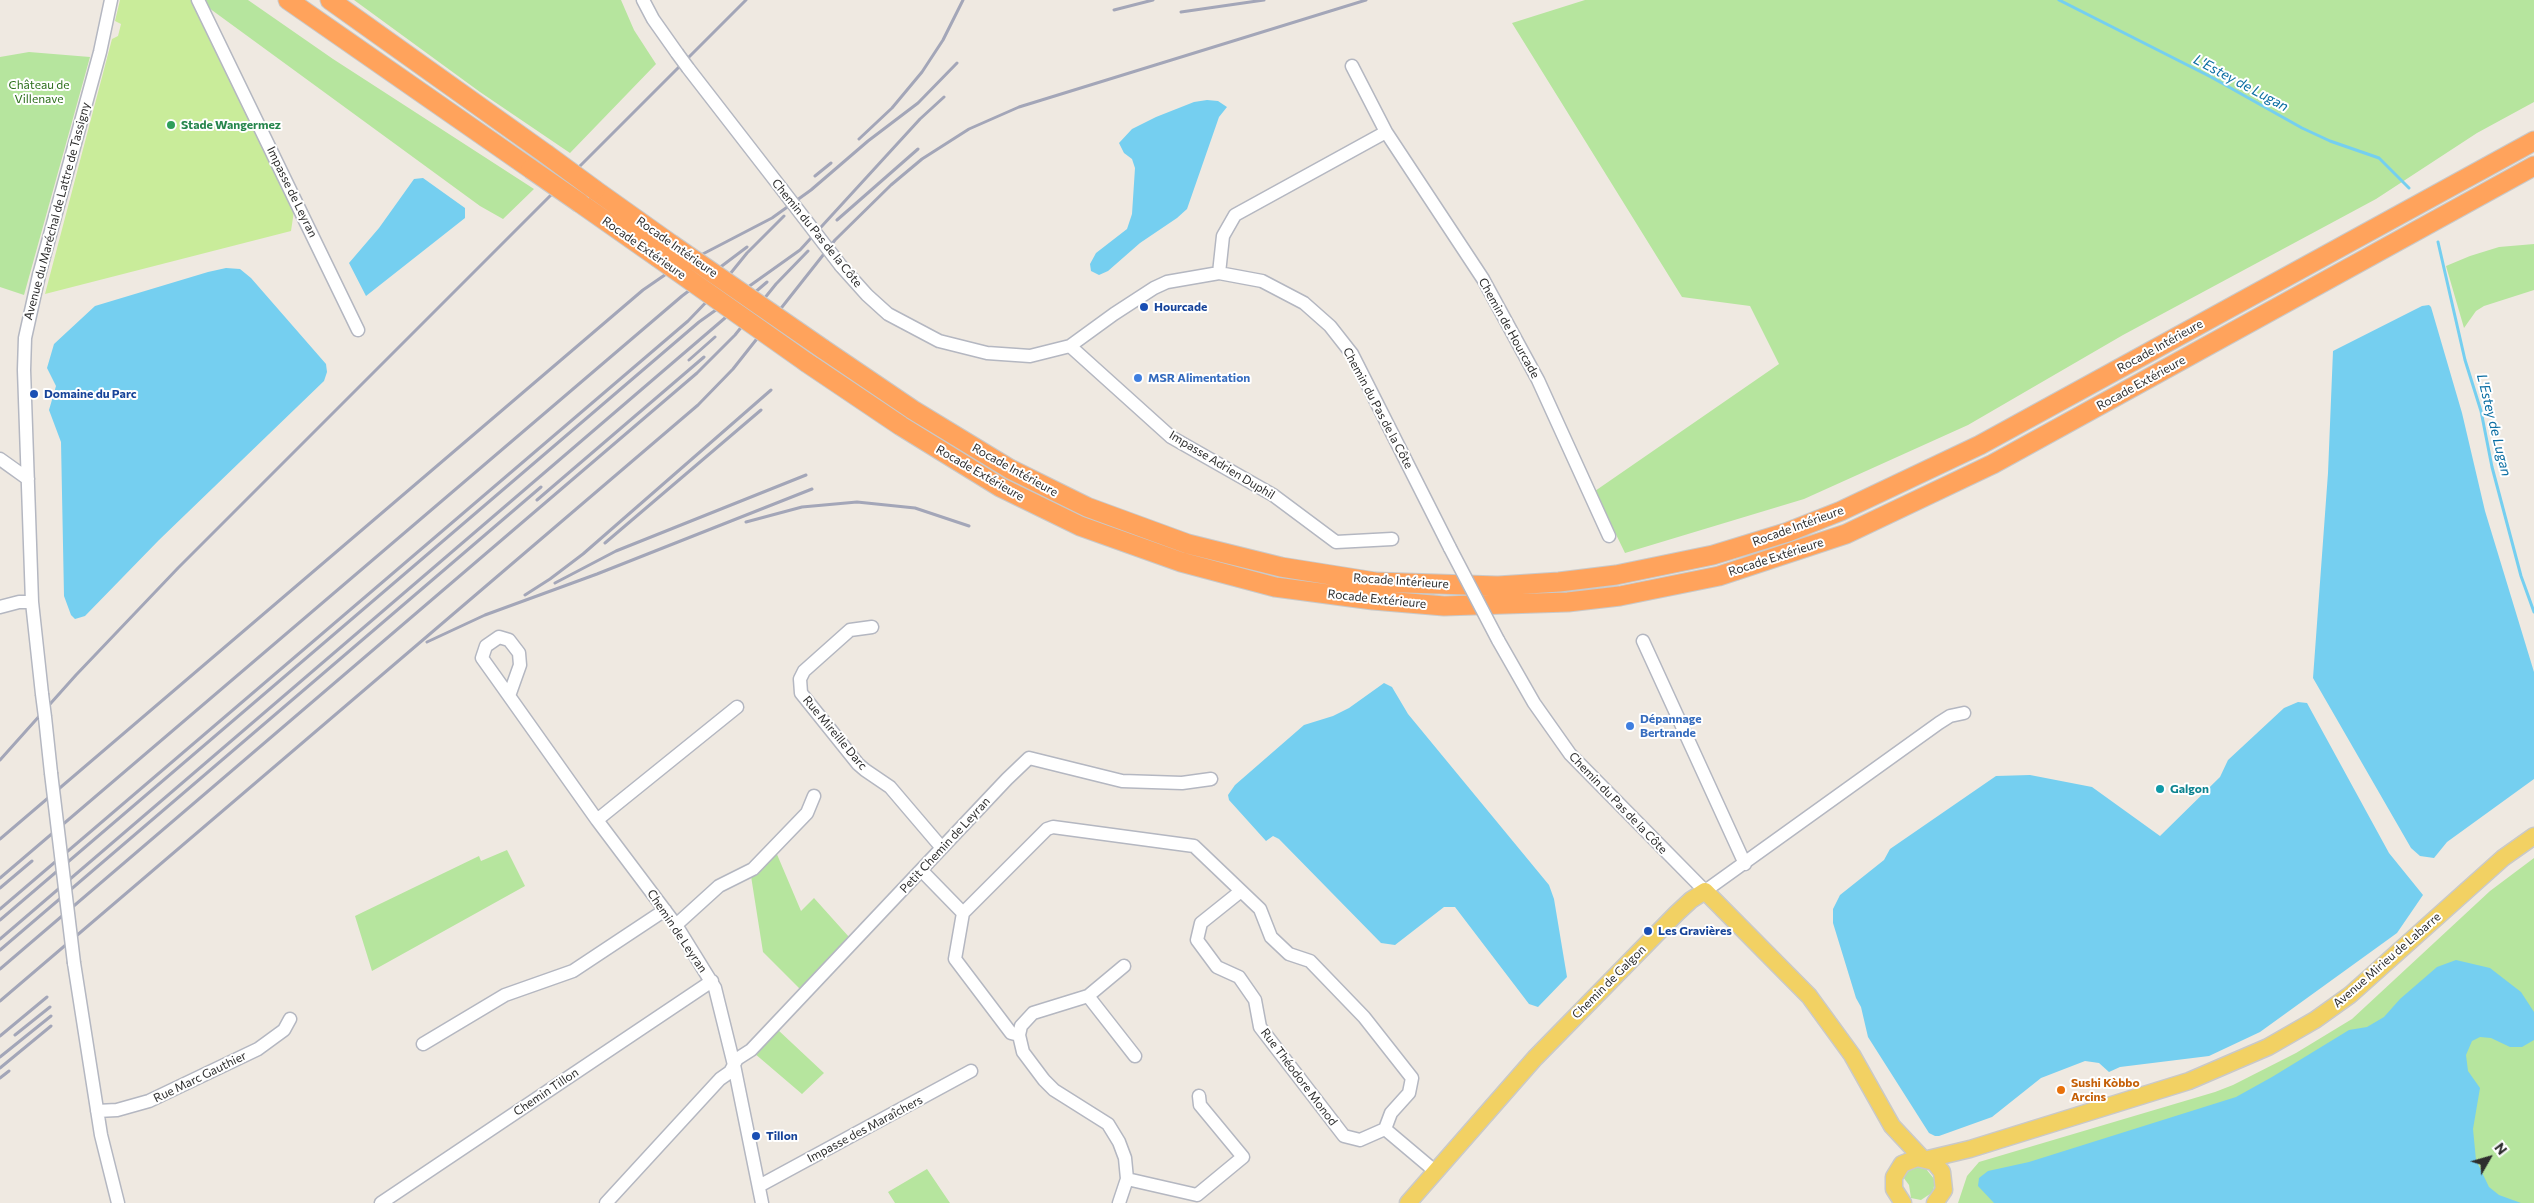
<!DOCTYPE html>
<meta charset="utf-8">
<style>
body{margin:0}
#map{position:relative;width:2534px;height:1203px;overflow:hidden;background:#efe9e1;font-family:Commissioner,sans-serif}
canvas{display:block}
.north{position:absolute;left:2464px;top:1133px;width:50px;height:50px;-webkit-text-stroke:4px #fff;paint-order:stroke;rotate:52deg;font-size:14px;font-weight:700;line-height:20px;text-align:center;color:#2e2e2e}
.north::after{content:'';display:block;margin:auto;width:18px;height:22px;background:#2e2e2e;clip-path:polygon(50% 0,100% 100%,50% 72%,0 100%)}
</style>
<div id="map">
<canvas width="2534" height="1203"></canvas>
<div class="north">N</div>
</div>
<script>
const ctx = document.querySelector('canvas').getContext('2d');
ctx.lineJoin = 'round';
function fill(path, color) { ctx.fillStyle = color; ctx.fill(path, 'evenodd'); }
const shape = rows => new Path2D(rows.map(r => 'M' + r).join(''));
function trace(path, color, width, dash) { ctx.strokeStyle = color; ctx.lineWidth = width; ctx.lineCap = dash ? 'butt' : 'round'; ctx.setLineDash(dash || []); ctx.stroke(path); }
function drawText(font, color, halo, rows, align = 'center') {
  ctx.font = font + ' Commissioner,sans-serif'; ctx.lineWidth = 4; ctx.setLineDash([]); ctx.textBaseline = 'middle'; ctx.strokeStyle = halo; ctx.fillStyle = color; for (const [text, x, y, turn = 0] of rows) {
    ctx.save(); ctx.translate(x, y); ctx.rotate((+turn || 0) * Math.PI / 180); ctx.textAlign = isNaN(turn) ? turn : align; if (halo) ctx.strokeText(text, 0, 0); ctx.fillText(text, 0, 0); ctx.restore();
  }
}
const green = shape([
 [205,0,248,0,333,59,534,189,503,219,480,206,209,8],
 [354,0,621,0,634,30,656,64,570,153,480,92],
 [1585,0,2534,0,2534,102,2477,133,2376,199,2123,335,1968,425,1804,499,1625,553,1595,491,1779,364,1750,306,1682,297,1512,23],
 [29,52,90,57,24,295,0,287,0,57],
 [2534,244,2534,290,2484,306,2476,311,2464,328,2446,266,2470,256,2499,247],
 [507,850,525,886,372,971,355,916,479,856,481,861],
 [776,852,801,911,814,898,849,937,800,989,763,952,751,876],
 [2534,858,2534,1203,1958,1203,1967,1176,1979,1162,2215,1092,2233,1085,2296,1053,2352,1019,2490,891],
 [777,1029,824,1073,802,1094,754,1053],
 [1915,1167,1926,1169,1935,1180,1933,1192,1921,1200,1911,1198,1909,1185,1903,1177,1907,1172],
 [927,1169,950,1203,895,1203,888,1192]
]);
const pitch = shape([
 [120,0,192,0,294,211,291,231,45,294,112,39,118,36,121,24,115,21]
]);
const water = shape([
 [1207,100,1218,101,1227,107,1219,117,1187,209,1177,218,1140,243,1108,271,1099,275,1091,271,1090,264,1096,253,1127,229,1132,214,1135,168,1132,159,1124,153,1119,143,1132,129,1156,117,1194,102],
 [423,178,465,208,465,218,366,296,349,263,379,228,414,179],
 [226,268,240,269,251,278,326,364,327,372,324,381,159,540,85,616,75,619,71,615,64,596,61,442,49,410,56,386,47,368,54,344,95,306,208,272],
 [2429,305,2431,307,2462,413,2485,511,2534,672,2534,779,2447,842,2434,858,2420,856,2411,848,2313,678,2328,473,2333,351,2422,306],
 [1384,683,1392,687,1408,714,1549,885,1554,899,1567,977,1538,1007,1529,1004,1455,907,1444,907,1395,945,1381,943,1279,839,1273,836,1266,841,1229,800,1228,795,1235,785,1304,725,1333,716,1349,708],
 [2298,702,2307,703,2389,853,2423,895,2397,933,2260,1032,2209,1056,2120,1067,2109,1072,2099,1063,2085,1061,2041,1078,1992,1117,1939,1136,1935,1136,1929,1133,1868,1037,1861,1007,1856,998,1833,923,1833,909,1840,895,1884,860,1890,849,1996,776,2030,775,2092,787,2160,836,2220,777,2228,760,2284,708],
 [2456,960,2490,968,2521,992,2534,1012,2534,1040,2522,1047,2510,1047,2491,1038,2480,1037,2472,1041,2466,1055,2468,1071,2480,1088,2473,1129,2476,1160,2489,1187,2499,1195,2521,1203,1994,1203,1978,1186,1979,1178,1988,1171,2029,1162,2236,1097,2272,1077,2349,1030,2367,1027,2384,1017,2400,999,2437,967]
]);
const stream = shape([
 [2059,0,2211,77,2302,128,2330,141,2379,158,2409,188],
 [2438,242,2465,360,2481,411,2492,467,2521,576,2534,612]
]);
const minor = shape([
 [198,0,358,330],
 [643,0,653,19,677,53],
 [1352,66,1386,132,1483,279,1538,380,1609,536],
 [688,68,781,188],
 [841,266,867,295,888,314,939,341,987,353,1030,356,1070,346,1114,314,1154,288,1167,282,1219,273,1262,281,1304,303,1330,326,1352,354,1450,548],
 [1219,273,1223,236,1235,215,1386,132],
 [1070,346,1171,437,1273,495,1336,542,1392,539],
 [0,459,28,479],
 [0,607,19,602,32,602],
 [872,627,850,630,804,671,800,679,801,693,858,764,865,770,890,787,942,848],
 [1498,640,1534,703,1570,754,1705,891,1939,723,1950,716,1964,713],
 [1643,641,1745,864],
 [42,694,32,602,24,370,25,338,39,275,100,52,111,0],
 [509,696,520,665,519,653,509,640,499,637,486,646,482,658,497,679,597,820,676,925,715,988,734,1065,762,1203],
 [45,717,51,773],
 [597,820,737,707],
 [922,871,963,913,955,959,1011,1033,1019,1035],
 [1241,891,1201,923,1197,940,1217,967,1239,977,1255,1000,1260,1027,1344,1136,1360,1140,1385,1129,1436,1172],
 [963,913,1047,829,1053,827,1194,846,1260,909,1271,937,1289,954,1310,961,1364,1017,1412,1078,1409,1093,1391,1113,1385,1129],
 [676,925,719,886,753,869,807,813,814,796],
 [74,963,101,1135,118,1203],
 [1088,996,1135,1056],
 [423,1044,505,995,573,971,665,910],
 [97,1111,117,1110,149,1101,258,1049,284,1030,290,1019],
 [1127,1179,1197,1195,1243,1157,1200,1105,1199,1096],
 [759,1186,971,1071],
 [381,1203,712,981],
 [606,1203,720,1079,730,1072,737,1059,751,1050,1007,779,1029,758,1122,781,1182,783,1211,779],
 [1119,1203,1127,1179,1125,1158,1119,1142,1108,1124,1054,1090,1044,1080,1023,1052,1019,1035,1021,1026,1033,1013,1088,996,1124,966]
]);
const major = shape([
 [1928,1159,1970,1149,2189,1081,2268,1047,2315,1020,2350,995,2503,858,2534,836],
 [1408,1203,1535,1058,1677,913,1691,900,1705,891,1809,996,1852,1055,1892,1126,1922,1158],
 [1903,1203,1894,1189,1894,1177,1902,1164,1917,1158,1934,1162,1942,1172,1944,1190,1935,1203]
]);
const highway = shape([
 [288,0,531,169],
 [330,0,546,154],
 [595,190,671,244],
 [580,203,657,257],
 [823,349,913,410,1010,469,1087,507,1188,544,1281,567,1375,582,1498,586,1559,582,1616,575,1713,555,1788,532,1841,511,1980,445,2534,141],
 [806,362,901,426,1000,487,1080,526,1181,562,1275,587,1373,600,1444,606,1568,602,1620,596,1719,576,1846,534,1993,464,2534,166]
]);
const rail = shape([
 [1114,10,1153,0],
 [1181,12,1264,0],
 [859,139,892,108,922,72,943,40,963,0],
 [815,176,831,163],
 [837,220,918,149],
 [689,360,715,337],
 [537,500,704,357],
 [746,522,802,507,857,502,915,508,969,526],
 [605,543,761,410],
 [555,583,616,551,806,475],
 [525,595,550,579,583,554,771,390],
 [427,642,485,615,597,574,812,489],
 [0,760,76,675,178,568,746,0],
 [0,839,643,290,672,270,772,218,811,190,868,141,918,103,957,63],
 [0,878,682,296,747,247],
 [0,888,32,861],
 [0,909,688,321,713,295,747,253,784,216],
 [0,920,699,322,800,250,920,119,944,97],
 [0,939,767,282],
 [0,950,541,487],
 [0,969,697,373,735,335,776,284,808,251],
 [0,1001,698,405,733,369,835,240,891,185,922,159,969,129,1019,107,1366,0],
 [15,1035,50,1007],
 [0,1036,47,997],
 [0,1057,51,1016],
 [0,1068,51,1026],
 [0,1078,9,1071]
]);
const minorBridge = shape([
 [677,53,688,68],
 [781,188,841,266],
 [1450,548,1498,640],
 [42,694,45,717],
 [51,773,74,963]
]);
const highwayBridge = shape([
 [546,154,595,190],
 [531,169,580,203],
 [671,244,823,349],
 [657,257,806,362]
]);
const markers = [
 [171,125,5,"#2e9e5b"],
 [1144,307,5,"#1a4fb4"],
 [1138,378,5,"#3f7fe0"],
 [34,394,5,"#1a4fb4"],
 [1630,726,5,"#3f7fe0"],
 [2160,789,5,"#0f9aa8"],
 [1648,931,5,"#1a4fb4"],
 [2061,1090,5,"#e8710a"],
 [756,1136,5,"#1a4fb4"]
];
const parkNames = [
 ["Château de",39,85],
 ["Villenave",39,99]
];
const leisureNames = [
 ["Stade Wangermez",181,125]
];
const streetNames = [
 ["Impasse de Leyran",292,192,64],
 ["Avenue du Maréchal de Lattre de Tassigny",57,211,-75],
 ["Chemin du Pas de la Côte",817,233,51],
 ["Rocade Intérieure",677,247,35],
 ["Rocade Extérieure",644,248,35],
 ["Chemin de Hourcade",1509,328,61],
 ["Rocade Intérieure",2160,346,-29],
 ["Rocade Extérieure",2141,383,-29],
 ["Chemin du Pas de la Côte",1378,408,62],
 ["Impasse Adrien Duphil",1222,465,31],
 ["Rocade Intérieure",1015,470,29],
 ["Rocade Extérieure",980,473,30],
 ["Rocade Intérieure",1798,526,-20],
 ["Rocade Extérieure",1776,557,-18],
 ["Rocade Intérieure",1401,581,4],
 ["Rocade Extérieure",1377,599,6],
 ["Rue Mireille Darc",835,733,50],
 ["Chemin du Pas de la Côte",1618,803,46],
 ["Petit Chemin de Leyran",945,845,-47],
 ["Chemin de Leyran",677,931,56],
 ["Avenue Mirieu de Labarre",2387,960,-41],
 ["Chemin de Galgon",1609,982,-45],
 ["Rue Marc Gauthier",200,1077,-26],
 ["Rue Théodore Monod",1299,1077,53],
 ["Chemin Tillon",546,1092,-34],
 ["Impasse des Maraîchers",865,1129,-28]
];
const transitNames = [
 ["Hourcade",1154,307],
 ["Domaine du Parc",44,394],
 ["Les Gravières",1658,931],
 ["Tillon",766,1136]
];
const shopNames = [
 ["MSR Alimentation",1148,378],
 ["Dépannage",1640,719],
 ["Bertrande",1640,733]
];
const cultureNames = [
 ["Galgon",2170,789]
];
const foodNames = [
 ["Sushi Kòbbo",2071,1083],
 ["Arcins",2071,1097]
];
const waterNames = [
 ["L'Estey de Lugan",2241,83,28],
 ["L'Estey de Lugan",2494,425,76]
];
fill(green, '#b6e59e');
fill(pitch, '#c9ec9a');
fill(water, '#75cff0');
trace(stream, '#75cff0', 3);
trace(minor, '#b4b7c1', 15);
trace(major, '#c9c9c9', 19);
trace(highway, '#c9c9c9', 21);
trace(minor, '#fff', 12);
trace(major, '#f2d163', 16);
trace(highway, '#ffa35c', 19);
trace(rail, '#a3a6b8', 3);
trace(minorBridge, '#b4b7c1', 15, []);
trace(highwayBridge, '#c9c9c9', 21, []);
trace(minorBridge, '#fff', 12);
trace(highwayBridge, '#ffa35c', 19);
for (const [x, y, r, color] of markers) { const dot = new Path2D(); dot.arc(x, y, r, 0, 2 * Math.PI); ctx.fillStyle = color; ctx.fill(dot); trace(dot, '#fff', 2); }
drawText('12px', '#2c6e1b', '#fff', parkNames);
drawText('bold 12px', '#27864d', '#fff', leisureNames, 'left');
drawText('12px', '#2e2e2e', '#fff', streetNames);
drawText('bold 12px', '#164399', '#fff', transitNames, 'left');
drawText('bold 12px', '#366cbe', '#fff', shopNames, 'left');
drawText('bold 12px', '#0d838f', '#fff', cultureNames, 'left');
drawText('bold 12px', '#c56008', '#fff', foodNames, 'left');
drawText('italic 14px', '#0d6fa3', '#fff', waterNames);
</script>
